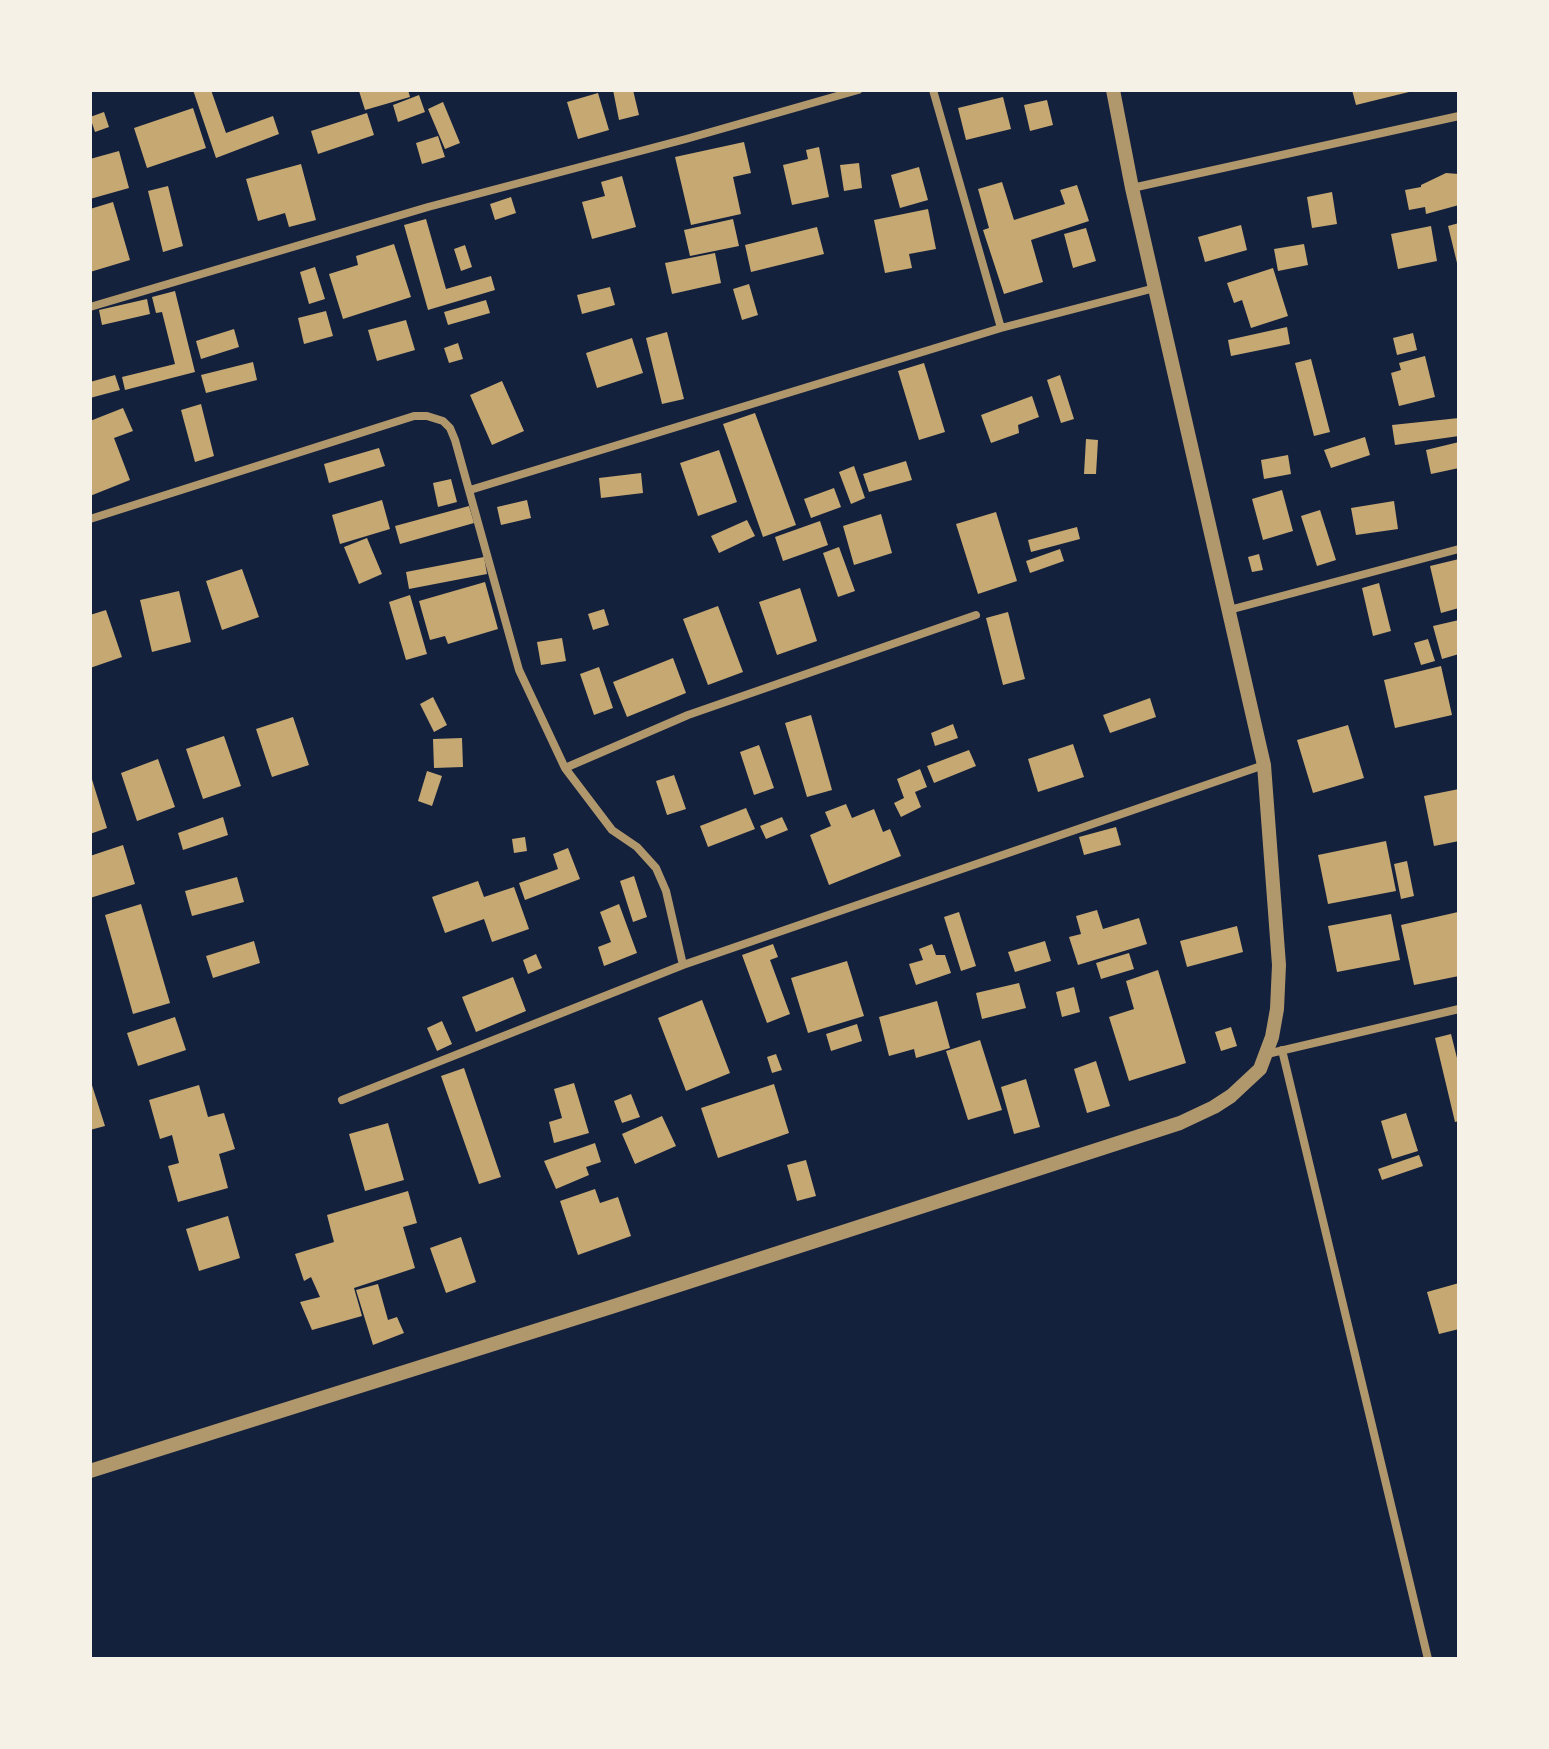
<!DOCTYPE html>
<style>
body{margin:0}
#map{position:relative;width:1549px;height:1749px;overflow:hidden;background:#14213d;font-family:Manrope,sans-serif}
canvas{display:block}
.frame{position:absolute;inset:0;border:92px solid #f6f1e7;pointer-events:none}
</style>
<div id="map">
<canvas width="1549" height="1749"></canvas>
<div class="frame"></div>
</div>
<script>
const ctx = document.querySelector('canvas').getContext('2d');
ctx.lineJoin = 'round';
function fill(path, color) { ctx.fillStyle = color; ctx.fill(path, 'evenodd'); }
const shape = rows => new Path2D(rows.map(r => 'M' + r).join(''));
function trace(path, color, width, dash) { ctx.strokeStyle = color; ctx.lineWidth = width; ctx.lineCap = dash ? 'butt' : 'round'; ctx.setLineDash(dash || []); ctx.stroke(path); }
const building = shape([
 [193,90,211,90,226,133,273,116,279,134,216,158],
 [364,90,408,90,410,97,365,110,359,91],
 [613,90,633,90,639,115,619,120],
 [1352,90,1412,90,1413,91,1356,105],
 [598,93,609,130,578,139,567,102],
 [419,95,425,112,398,122,393,105],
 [1003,97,1011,129,966,140,958,108],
 [1047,100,1053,125,1030,131,1024,105],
 [443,102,460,143,445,149,428,109],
 [193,108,206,148,147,168,134,128],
 [104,112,109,127,95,132,90,117],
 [367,113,374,135,318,154,311,131],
 [438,136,445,157,422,164,416,143],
 [744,142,751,173,733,177,741,214,691,225,675,157],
 [819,147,829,197,792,205,783,165,808,159,806,150],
 [119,151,129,188,90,199,90,159],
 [859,163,862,188,844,191,840,165],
 [301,164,316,220,289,227,285,213,258,221,246,179],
 [919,167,928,200,900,208,891,175],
 [1446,173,1459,174,1459,205,1426,214,1425,207,1409,210,1405,190,1421,187,1421,185],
 [622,176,636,227,592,239,582,202,605,196,601,182],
 [1002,182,1014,220,1065,204,1060,190,1077,185,1089,221,1031,240,1043,282,1004,294,983,230,989,228,978,189],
 [168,186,183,246,163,252,148,191],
 [1332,192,1337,224,1312,228,1307,197],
 [511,197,516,213,495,220,490,204],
 [113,202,130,260,90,272,90,209],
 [928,209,936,249,909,254,912,268,885,273,874,220],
 [426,219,446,289,491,276,495,290,428,310,404,225],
 [733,219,739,246,690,256,684,230],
 [1459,223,1459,266,1458,267,1448,226],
 [1241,225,1247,250,1205,262,1198,237],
 [1431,226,1437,261,1398,269,1391,234],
 [817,227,824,254,751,272,745,245],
 [1086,228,1096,261,1073,268,1064,234],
 [394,244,411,297,343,319,329,274,358,265,356,256],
 [1304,244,1308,265,1278,271,1274,249],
 [465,245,472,267,461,271,454,249],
 [715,253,721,283,672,294,665,263],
 [315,267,325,299,309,304,300,272],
 [1273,268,1288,316,1251,328,1242,300,1234,303,1227,283],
 [749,284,758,315,742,320,733,289],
 [610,287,615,305,582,314,577,295],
 [175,291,195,372,125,390,122,377,175,364,162,312,156,313,152,297],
 [147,299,150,314,102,325,99,310],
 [486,300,490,313,448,325,444,312],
 [326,311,333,336,304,344,298,318],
 [406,320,415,350,377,361,368,330],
 [1287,327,1290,344,1231,356,1228,340],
 [234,329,239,347,201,359,196,341],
 [667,332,684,399,662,404,646,338],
 [1413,333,1417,350,1397,355,1393,338],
 [632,338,643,373,597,388,586,353],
 [458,343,463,359,449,363,444,348],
 [1425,356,1435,397,1399,406,1391,373,1401,370,1399,363],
 [1311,359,1330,432,1314,436,1295,363],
 [253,362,257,380,206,393,201,375],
 [924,363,945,432,919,440,898,371],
 [115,375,120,390,90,398,90,382],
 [1060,375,1074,419,1061,423,1047,380],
 [502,381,524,431,492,445,470,395],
 [1032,396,1039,417,1018,425,1019,433,991,443,981,415],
 [201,404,214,456,195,462,181,410],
 [123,408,133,431,114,438,130,480,90,496,90,421],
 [755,413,796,525,763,537,723,424],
 [1459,418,1459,436,1395,445,1392,425],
 [1365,437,1370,455,1331,468,1324,450],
 [1086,439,1098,440,1096,474,1084,474],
 [1459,442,1459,468,1431,474,1426,450],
 [379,448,385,466,329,483,324,464],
 [719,450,737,502,698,516,680,463],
 [1288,455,1291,474,1264,479,1261,460],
 [906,461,912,480,869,492,863,474],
 [854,466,865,498,851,504,839,472],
 [641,473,643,493,601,498,599,478],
 [451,479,457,502,438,507,433,483],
 [834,488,841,507,811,518,804,499],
 [1282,490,1293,531,1263,540,1252,499],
 [382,500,390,529,340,544,332,515],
 [527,500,531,518,501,525,497,507],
 [1394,501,1398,529,1356,535,1351,508],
 [469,506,474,523,400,544,395,526],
 [1320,510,1336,560,1317,566,1301,516],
 [996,512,1017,581,978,594,956,524],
 [881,514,892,553,854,565,843,526],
 [747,520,755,536,719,553,711,536],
 [820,521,828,545,783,561,775,537],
 [1077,527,1080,539,1031,552,1028,540],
 [367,538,382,574,359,584,344,547],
 [839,547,855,591,838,597,823,553],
 [1060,549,1064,561,1030,573,1026,561],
 [1259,554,1263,570,1252,572,1248,557],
 [484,557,487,574,409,589,406,572],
 [1459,559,1459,608,1441,613,1430,566],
 [242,569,259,617,222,630,206,581],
 [485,582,498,629,448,644,445,636,430,640,419,601],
 [1379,583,1391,631,1373,636,1362,588],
 [800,588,817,641,777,655,759,602],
 [179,591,191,642,152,652,140,600],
 [410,595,427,654,406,660,389,602],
 [718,606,743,672,708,685,683,619],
 [604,609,609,625,593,630,588,614],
 [106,610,122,657,90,668,90,615],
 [1008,612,1025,679,1003,685,986,618],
 [1459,620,1459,654,1442,659,1433,626],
 [562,638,566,661,541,665,537,642],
 [1428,639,1435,661,1421,665,1414,643],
 [673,658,686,693,627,717,613,682],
 [1441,666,1452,715,1395,728,1384,680],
 [599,667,613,708,594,715,580,674],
 [433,697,447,725,434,732,420,704],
 [1150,698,1156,717,1110,733,1103,715],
 [811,715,832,790,807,797,785,723],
 [293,717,309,765,272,777,256,729],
 [953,724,958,738,935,746,931,733],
 [1348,725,1364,778,1313,793,1297,740],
 [224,736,241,786,203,799,186,749],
 [462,738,463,767,434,768,433,739],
 [1073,744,1084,777,1038,792,1028,759],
 [759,745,774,788,754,795,740,752],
 [969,750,976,766,934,783,927,766],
 [158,759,175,807,137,821,121,773],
 [920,769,927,787,915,792,921,807,901,817,894,803,904,798,897,779],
 [427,771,442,776,432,806,418,801],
 [90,773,107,828,90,834],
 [674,775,686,809,667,815,656,781],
 [1459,789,1459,841,1434,846,1424,796],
 [846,804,852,818,874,809,883,832,890,829,901,856,829,885,810,835,831,826,825,812],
 [746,808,755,829,708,847,700,826],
 [223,817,228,835,183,850,178,833],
 [782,817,788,830,766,839,760,826],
 [1116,827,1121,845,1084,855,1079,837],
 [525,837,527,851,514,853,512,839],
 [1386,841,1396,891,1328,904,1318,855],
 [123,845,135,884,90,898,90,856],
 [568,848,580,879,525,900,519,883,558,869,553,854],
 [1407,861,1414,896,1401,899,1394,864],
 [634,876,647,917,633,922,620,881],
 [237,877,244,902,192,916,185,891],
 [478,881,484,897,514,887,529,929,492,942,484,919,445,933,432,897],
 [141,904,170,1003,133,1014,105,915],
 [619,904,637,953,604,966,598,947,611,942,600,912],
 [1097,910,1103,929,1139,918,1147,944,1078,965,1069,937,1081,934,1076,916],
 [959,912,976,966,961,971,944,917],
 [1458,912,1459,976,1414,985,1401,925],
 [1391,914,1400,960,1337,972,1328,926],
 [1237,926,1243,952,1187,967,1180,941],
 [254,941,260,963,213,978,206,956],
 [1045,941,1051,961,1015,972,1008,952],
 [773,944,778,957,770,960,790,1014,767,1023,742,955],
 [932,944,936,955,945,955,951,973,916,985,909,964,923,960,919,949],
 [1129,953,1134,969,1101,979,1096,963],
 [536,954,542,968,528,974,523,960],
 [847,961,864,1016,808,1033,791,978],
 [1158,970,1186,1063,1129,1081,1109,1017,1134,1009,1126,981],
 [513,977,526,1011,476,1032,462,997],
 [1019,983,1026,1008,982,1019,976,993],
 [1074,987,1080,1012,1062,1017,1056,992],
 [702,1000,730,1073,686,1091,658,1018],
 [937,1001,950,1048,916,1058,914,1049,889,1056,879,1017],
 [175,1017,186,1050,138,1066,127,1033],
 [442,1021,452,1044,437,1051,427,1028],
 [857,1024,862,1041,831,1051,826,1034],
 [1231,1027,1237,1046,1221,1051,1215,1032],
 [1451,1034,1459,1066,1459,1121,1455,1122,1435,1038],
 [980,1040,1002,1110,968,1120,946,1051],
 [776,1054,782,1070,772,1073,767,1057],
 [1096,1061,1110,1106,1087,1113,1074,1069],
 [464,1068,501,1177,479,1184,441,1076],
 [90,1079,105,1126,90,1130],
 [1026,1079,1040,1127,1014,1134,1001,1087],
 [574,1083,589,1133,554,1143,549,1122,562,1118,554,1089],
 [774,1084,789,1133,718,1158,701,1108],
 [199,1085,208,1117,224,1113,235,1149,219,1154,228,1188,178,1202,168,1166,179,1163,172,1135,160,1139,149,1100],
 [631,1094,640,1117,622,1123,614,1101],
 [1406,1113,1418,1151,1392,1159,1381,1121],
 [662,1116,676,1146,635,1164,622,1134],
 [388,1123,404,1180,365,1191,349,1134],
 [595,1143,601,1162,586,1167,589,1175,556,1189,544,1161],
 [1419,1155,1423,1166,1382,1180,1378,1169],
 [806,1160,816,1196,797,1201,787,1165],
 [595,1189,600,1203,618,1197,631,1236,578,1255,560,1201],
 [408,1191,417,1223,403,1227,415,1268,354,1288,362,1316,312,1330,300,1302,320,1297,311,1277,304,1281,295,1254,334,1242,327,1215],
 [228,1216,240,1258,199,1271,186,1229],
 [461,1237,476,1282,446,1293,430,1248],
 [1459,1283,1459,1329,1439,1334,1427,1292],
 [378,1284,388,1320,397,1317,404,1333,373,1345,356,1290]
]);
const minor = shape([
 [933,90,1001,328],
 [1132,188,1459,116],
 [90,307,428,207,686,139,858,90],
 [470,490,1001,328,1155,288],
 [90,519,414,416,427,416,443,421,450,428,455,440,519,670,565,768,612,830,637,847,656,868,666,891,683,965],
 [1229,610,1459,549],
 [565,768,688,715,976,615],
 [1282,1050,1428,1659],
 [1267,1054,1459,1009],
 [342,1100,683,965,1264,765]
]);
const tertiary = shape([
 [90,1471,611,1307,1180,1123,1214,1107,1231,1096,1260,1069,1272,1037,1277,1009,1279,965,1264,765,1132,188,1113,90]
]);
fill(building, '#c6a872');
trace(minor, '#b1986c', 8);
trace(tertiary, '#b1986c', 14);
</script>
